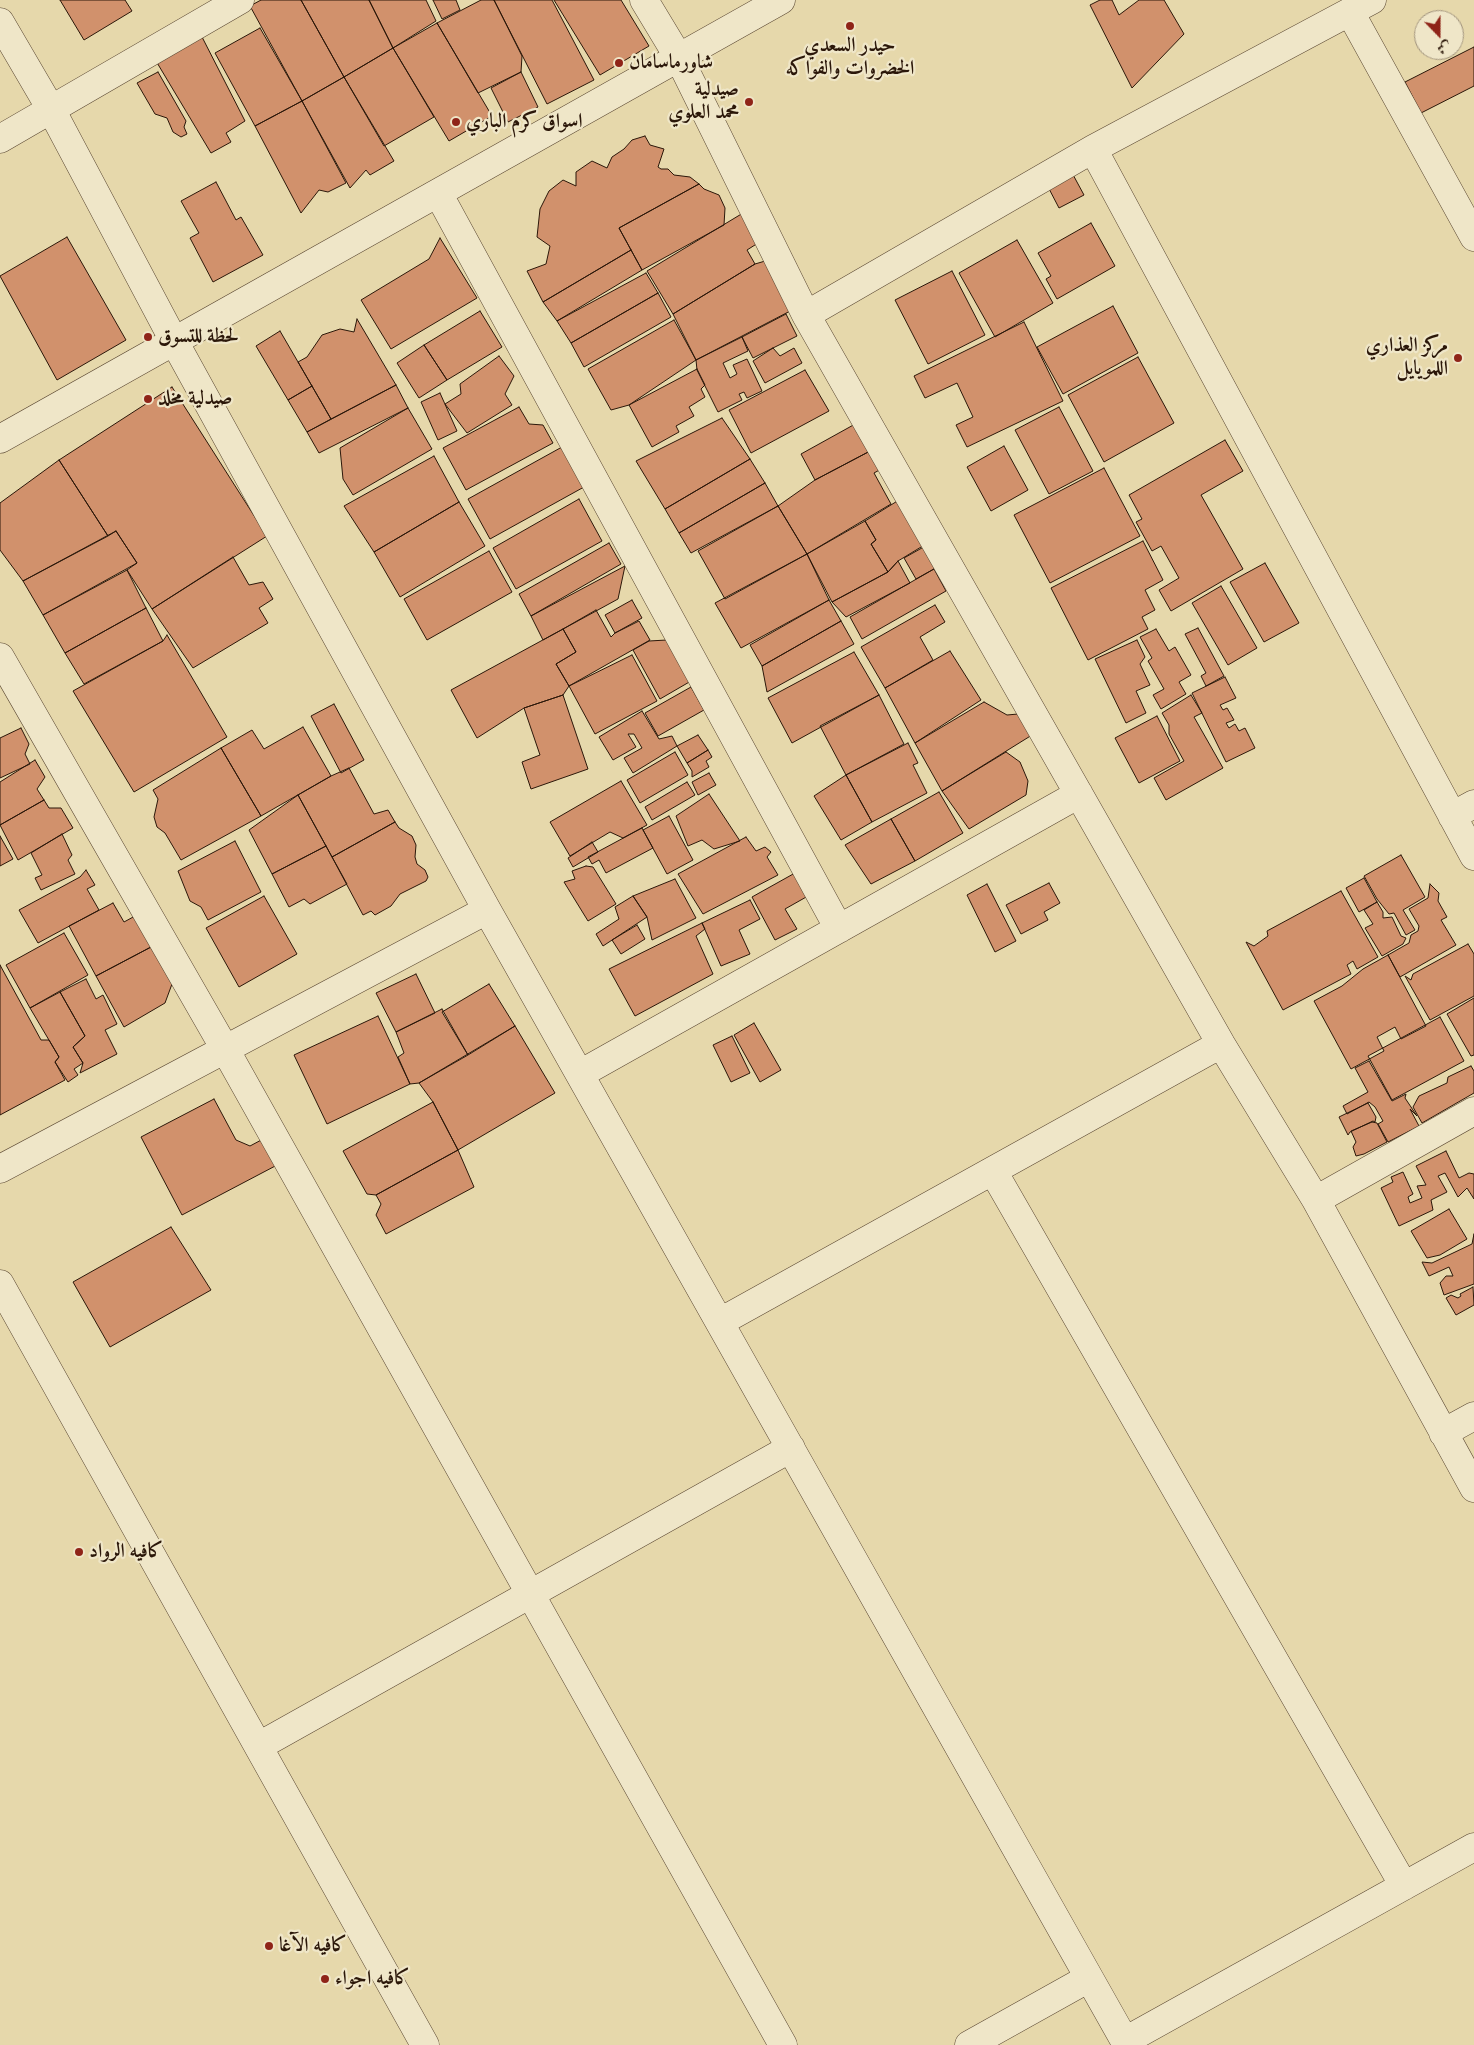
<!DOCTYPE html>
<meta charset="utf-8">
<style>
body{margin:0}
#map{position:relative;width:1474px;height:2045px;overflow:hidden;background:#e6d8ab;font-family:"EB Garamond",Amiri,serif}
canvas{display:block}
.north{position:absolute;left:1414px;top:10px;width:50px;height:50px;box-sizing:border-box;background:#efe6c8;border:1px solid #a1937c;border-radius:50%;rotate:158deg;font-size:14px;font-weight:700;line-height:20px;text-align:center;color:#2b1709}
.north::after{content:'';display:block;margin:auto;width:18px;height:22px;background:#8f2418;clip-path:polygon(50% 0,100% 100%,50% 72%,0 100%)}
</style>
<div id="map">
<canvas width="1474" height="2045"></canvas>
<div class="north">ش</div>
</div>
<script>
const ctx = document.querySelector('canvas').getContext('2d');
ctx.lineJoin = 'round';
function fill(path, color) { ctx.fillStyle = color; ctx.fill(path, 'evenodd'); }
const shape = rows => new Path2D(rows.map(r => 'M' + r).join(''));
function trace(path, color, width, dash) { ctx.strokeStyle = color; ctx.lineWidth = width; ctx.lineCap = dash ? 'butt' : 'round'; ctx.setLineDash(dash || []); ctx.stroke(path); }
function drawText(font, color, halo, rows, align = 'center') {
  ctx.font = font + ' "EB Garamond",Amiri,serif'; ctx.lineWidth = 4.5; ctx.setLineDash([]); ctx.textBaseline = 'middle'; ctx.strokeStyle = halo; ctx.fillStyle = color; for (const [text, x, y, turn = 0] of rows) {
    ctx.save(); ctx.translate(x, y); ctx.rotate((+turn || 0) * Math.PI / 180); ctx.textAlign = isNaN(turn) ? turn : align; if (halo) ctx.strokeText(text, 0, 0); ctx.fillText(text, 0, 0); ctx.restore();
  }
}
const building = shape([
 [60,0,125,0,132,11,84,40,60,0],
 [261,0,301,0,344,77,302,101,250,6,261,0],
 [301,0,369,0,393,48,344,77,301,0],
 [369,0,426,0,436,21,393,48,369,0],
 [433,0,456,0,460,10,442,19,433,0],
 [481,0,494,0,522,56,521,72,478,93,437,23,481,0],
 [494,0,552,0,594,80,547,104,494,0],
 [554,0,621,0,649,46,600,75,554,0],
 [1100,0,1112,0,1119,15,1139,0,1164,0,1184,34,1132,88,1090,5,1100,0],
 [437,23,492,116,449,141,393,48,437,23],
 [260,28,302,101,255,126,215,53,260,28],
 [201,35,245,121,226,133,231,142,211,153,156,61,201,35],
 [1474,47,1474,86,1421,113,1405,82,1474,47],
 [393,48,434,117,384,146,344,77,393,48],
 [158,72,186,121,184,127,187,134,181,137,173,132,167,118,155,114,137,83,158,72],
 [521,72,538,107,508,122,491,88,521,72],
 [344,77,394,161,370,175,366,170,350,188,302,101,344,77],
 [302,101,346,183,328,192,319,190,301,213,255,126,302,101],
 [645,136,650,145,664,149,658,167,661,169,668,169,674,175,690,177,699,184,619,228,631,250,543,302,527,271,546,264,550,246,537,237,540,209,549,191,563,180,576,186,576,172,592,161,607,168,612,157,624,149,632,140,645,136],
 [1071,171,1084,195,1059,208,1046,183,1071,171],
 [216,182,236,220,241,217,263,255,213,282,190,238,199,233,181,201,216,182],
 [699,184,704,189,719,195,725,208,724,225,642,270,619,228,699,184],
 [748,210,766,238,747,250,755,264,673,314,647,271,748,210],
 [1091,223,1115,266,1057,299,1046,279,1051,276,1038,253,1091,223],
 [67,237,126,340,57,380,0,276,67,237],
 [440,238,477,298,391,349,361,300,429,259,440,238],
 [1017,240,1053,303,995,337,959,273,1017,240],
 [631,250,642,270,557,321,543,302,631,250],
 [772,259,794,309,696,360,673,314,755,264,772,259],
 [952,271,985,335,928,364,895,300,952,271],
 [646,273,658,293,571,343,557,321,646,273],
 [658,293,671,317,584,367,571,343,658,293],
 [1113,306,1138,353,1063,394,1037,347,1113,306],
 [480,311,502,347,447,380,424,345,480,311],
 [786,314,797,336,753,358,742,337,786,314],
 [357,319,396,385,331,419,298,362,307,357,322,335,340,329,354,332,357,319],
 [674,320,696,360,629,405,611,410,588,369,674,320],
 [1024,322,1063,401,967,447,956,425,973,417,957,383,925,398,914,376,1024,322],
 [280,331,312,386,288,400,256,346,280,331],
 [742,337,748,351,723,363,730,378,737,374,733,365,747,359,762,391,747,398,744,392,739,394,742,400,718,412,697,370,696,360,742,337],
 [424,345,447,380,419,398,397,363,424,345],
 [773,348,780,356,794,348,802,363,765,383,753,361,773,348],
 [499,356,514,376,505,394,512,405,467,433,445,404,461,394,460,384,499,356],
 [1138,357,1174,423,1104,462,1068,395,1138,357],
 [697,369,705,385,701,389,705,397,689,407,694,416,676,426,679,432,652,447,629,405,697,369],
 [805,370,829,411,751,453,729,410,805,370],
 [396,385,408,408,319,453,307,432,396,385],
 [312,386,331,419,307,432,288,400,312,386],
 [172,387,267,536,152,609,127,570,137,563,116,531,108,536,59,460,172,387],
 [440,393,457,431,438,440,421,402,440,393],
 [519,407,529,424,543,425,553,443,466,490,443,448,519,407],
 [1059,407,1093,471,1049,494,1015,430,1059,407],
 [408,408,432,449,353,495,343,479,340,448,408,408],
 [722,418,750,459,665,509,636,461,722,418],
 [857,423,872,450,815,480,801,454,857,423],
 [1225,440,1243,471,1201,495,1243,569,1171,611,1159,590,1179,578,1161,546,1152,551,1136,522,1142,519,1129,495,1225,440],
 [1004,446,1028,490,991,511,967,467,1004,446],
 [562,447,584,487,490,539,468,499,562,447],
 [872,450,883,468,874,473,891,504,807,554,778,506,815,480,872,450],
 [434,456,459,502,374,552,344,506,434,456],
 [750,459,765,483,679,533,665,509,750,459],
 [59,460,108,536,23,581,0,550,0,503,59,460],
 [1104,468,1140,536,1050,583,1014,515,1104,468],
 [765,483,778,506,691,553,679,533,765,483],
 [579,499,602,541,516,589,493,548,579,499],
 [899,500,926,544,898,561,888,572,871,544,876,540,865,521,899,500],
 [459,502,485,546,400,597,374,552,459,502],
 [778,506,807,554,725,599,698,551,778,506],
 [865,521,876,540,871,544,888,572,832,602,807,554,865,521],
 [116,531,137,563,43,615,23,581,116,531],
 [1143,541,1163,580,1145,590,1155,610,1142,617,1148,629,1088,660,1051,588,1143,541],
 [609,543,621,564,531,616,519,594,609,543],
 [929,544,941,565,916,579,904,558,929,544],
 [489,551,512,592,427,640,404,599,489,551],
 [807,554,829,600,741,648,715,603,807,554],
 [233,557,249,585,263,582,273,599,259,608,268,623,193,668,152,609,233,557],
 [898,561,910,583,846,617,832,602,888,572,898,561],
 [1265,563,1299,623,1264,642,1230,582,1265,563],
 [625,566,618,599,543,640,531,616,625,566],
 [934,569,946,591,862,639,850,617,934,569],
 [127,570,146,608,65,653,43,615,127,570],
 [1221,586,1257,648,1228,665,1192,603,1221,586],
 [632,600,642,618,615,633,605,615,632,600],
 [829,600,841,621,762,666,750,645,829,600],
 [935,605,945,622,920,637,933,660,885,688,861,647,935,605],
 [146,608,163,641,84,684,65,653,146,608],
 [596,610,611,637,615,633,639,621,650,640,569,686,556,664,576,652,563,629,596,610],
 [841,621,854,644,767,692,762,666,841,621],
 [1198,628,1224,676,1206,686,1201,676,1206,673,1185,634,1198,628],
 [563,629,576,652,556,664,569,686,563,695,524,708,477,738,451,690,563,629],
 [1156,629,1169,651,1175,647,1191,675,1179,682,1186,694,1161,709,1153,695,1164,689,1148,661,1152,658,1140,637,1156,629],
 [167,635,227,737,134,792,73,691,163,641,167,635],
 [667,640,691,681,660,699,633,650,649,641,667,640],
 [1137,640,1145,657,1140,664,1150,685,1136,691,1146,713,1126,723,1095,659,1137,640],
 [950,651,981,700,915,743,885,688,950,651],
 [854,652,879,695,792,743,768,698,854,652],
 [632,655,657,701,595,734,569,686,632,655],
 [1225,677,1236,698,1220,705,1223,710,1227,708,1234,720,1226,723,1229,728,1235,724,1239,731,1245,728,1255,748,1226,762,1192,693,1225,677],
 [691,687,704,710,658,736,645,713,691,687],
 [563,695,588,769,531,789,522,762,540,755,524,708,563,695],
 [879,695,904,744,846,775,820,726,879,695],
 [1191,695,1202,713,1194,717,1223,768,1166,800,1154,778,1184,761,1169,734,1169,725,1162,713,1191,695],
 [984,702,1007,715,1018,714,1032,735,942,791,915,743,984,702],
 [334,704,364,760,341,773,311,716,334,704],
 [642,711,659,739,672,736,677,746,633,773,624,758,642,748,634,734,628,734,636,747,613,760,599,737,642,711],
 [1157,716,1180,761,1139,783,1115,738,1157,716],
 [303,727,331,776,261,816,221,748,252,730,264,749,303,727],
 [21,728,29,744,25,754,30,764,0,778,0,738,21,728],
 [698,735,708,750,687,763,677,746,698,735],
 [908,743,918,763,913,765,927,793,872,822,846,775,908,743],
 [221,748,261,816,181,860,165,833,157,827,154,817,158,799,153,790,221,748],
 [708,750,712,757,706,761,709,767,692,777,692,771,687,763,708,750],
 [675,752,688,775,640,803,627,780,675,752],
 [1006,752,1020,762,1028,781,1026,795,969,829,942,791,1006,752],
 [35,760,45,777,37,789,44,800,0,825,0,782,35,760],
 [349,768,374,814,388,810,395,822,332,857,298,795,331,776,349,768],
 [709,773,716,785,698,795,692,782,709,773],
 [846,775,872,822,841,840,814,796,846,775],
 [621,781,647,825,623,838,610,832,570,856,550,822,621,781],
 [687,782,695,795,652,820,645,807,687,782],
 [939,792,963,833,915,861,891,819,939,792],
 [709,794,740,841,714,849,702,840,688,846,676,816,709,794],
 [298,795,326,846,272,874,249,830,298,795],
 [44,800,49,808,61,808,73,828,18,860,0,825,44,800],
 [669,816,693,860,667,874,643,830,669,816],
 [891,819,915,861,871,884,845,845,891,819],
 [395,822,399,828,412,836,416,845,415,857,417,864,425,870,428,877,426,881,400,894,391,906,375,915,371,911,363,915,332,857,395,822],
 [642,828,653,848,606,873,599,860,592,864,588,857,642,828],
 [62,834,72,855,68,860,75,874,41,890,35,878,42,875,31,853,62,834],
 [0,836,13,859,0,866,0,836],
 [746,837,756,851,765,847,771,852,767,857,778,875,703,914,678,874,746,837],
 [235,841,261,892,208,920,201,907,190,901,178,871,235,841],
 [592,842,598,852,573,867,568,858,592,842],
 [326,846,347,884,310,904,304,899,289,907,272,874,326,846],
 [1401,855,1425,897,1403,910,1415,930,1406,935,1394,913,1389,914,1377,899,1364,876,1401,855],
 [586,866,593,867,616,904,588,921,564,882,575,879,572,871,586,866],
 [86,870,95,885,87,889,99,910,38,943,19,910,80,877,86,870],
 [795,873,808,896,785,909,797,929,775,940,752,897,795,873],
 [1364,878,1377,902,1359,912,1346,888,1364,878],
 [675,879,696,918,652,940,647,917,633,896,675,879],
 [1049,883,1060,903,1044,912,1048,920,1021,934,1006,905,1049,883],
 [987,884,1016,941,995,952,967,895,987,884],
 [1430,884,1439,893,1438,901,1447,917,1441,920,1456,945,1400,977,1388,955,1409,943,1411,935,1418,931,1419,926,1409,909,1428,898,1430,884],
 [1341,891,1378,957,1357,969,1353,961,1347,965,1351,974,1283,1010,1246,942,1254,946,1268,936,1267,931,1341,891],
 [264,896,297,954,239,987,206,928,264,896],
 [633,896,647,917,603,946,596,934,619,919,615,907,633,896],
 [750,900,760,919,739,930,750,954,721,966,702,923,750,900],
 [1377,902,1383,912,1383,918,1392,917,1401,936,1406,938,1403,944,1382,956,1365,928,1373,924,1364,910,1377,902],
 [113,903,124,922,135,916,151,947,96,976,69,926,113,903],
 [702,923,705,929,696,936,713,974,635,1016,609,969,702,923],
 [637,925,645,939,621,954,612,940,637,925],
 [64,933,88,975,30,1008,6,965,64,933],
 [1468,944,1474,954,1474,996,1430,1020,1405,976,1411,980,1413,974,1468,944],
 [151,947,172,984,165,1003,124,1027,96,976,151,947],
 [1388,955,1426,1026,1401,1039,1395,1027,1377,1037,1384,1051,1351,1069,1314,1001,1342,986,1363,969,1388,955],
 [0,965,41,1040,49,1040,59,1057,55,1062,65,1080,0,1115,0,965],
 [416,974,435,1013,396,1032,376,993,416,974],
 [86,979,96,999,103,995,117,1024,105,1030,117,1054,80,1073,83,1063,73,1047,85,1036,60,992,86,979],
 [489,984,515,1026,468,1055,442,1012,489,984],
 [60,992,85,1036,73,1047,83,1063,74,1069,78,1075,68,1082,55,1062,59,1057,30,1008,60,992],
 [1474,998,1474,1055,1471,1056,1447,1014,1474,998],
 [442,1009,468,1055,419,1083,410,1084,398,1057,404,1053,396,1032,442,1009],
 [378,1016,410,1084,327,1124,294,1055,378,1016],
 [1440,1017,1464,1061,1392,1100,1368,1056,1440,1017],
 [754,1023,781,1070,760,1082,734,1035,754,1023],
 [515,1026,555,1093,458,1150,433,1102,419,1083,515,1026],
 [732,1036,750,1073,731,1082,713,1045,732,1036],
 [1369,1061,1392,1101,1406,1094,1405,1098,1417,1116,1410,1109,1419,1126,1388,1142,1378,1124,1383,1121,1375,1107,1369,1102,1347,1114,1343,1106,1368,1092,1355,1068,1369,1061],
 [1471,1066,1474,1071,1474,1093,1422,1123,1413,1107,1419,1096,1447,1083,1448,1077,1471,1066],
 [214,1099,236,1140,250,1146,265,1138,279,1164,182,1215,141,1137,214,1099],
 [433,1102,458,1150,376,1195,367,1194,343,1151,433,1102],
 [1368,1103,1376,1117,1375,1122,1373,1121,1350,1132,1348,1135,1339,1117,1368,1103],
 [1372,1122,1377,1123,1387,1142,1364,1154,1356,1156,1353,1147,1356,1142,1351,1131,1372,1122],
 [458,1150,474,1187,386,1234,376,1215,381,1204,376,1195,458,1150],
 [1446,1151,1459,1178,1469,1173,1474,1174,1474,1199,1467,1188,1458,1197,1445,1173,1438,1176,1447,1192,1431,1200,1433,1210,1399,1226,1381,1188,1393,1182,1391,1177,1403,1172,1413,1194,1408,1197,1410,1203,1422,1198,1417,1186,1426,1185,1416,1166,1446,1151],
 [1449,1209,1467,1239,1440,1255,1427,1258,1411,1231,1449,1209],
 [171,1227,211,1290,110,1347,73,1282,171,1227],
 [1474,1234,1474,1284,1444,1295,1440,1283,1446,1276,1453,1276,1449,1267,1429,1276,1422,1262,1432,1263,1472,1244,1474,1234],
 [1473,1287,1474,1305,1456,1315,1446,1298,1451,1295,1458,1298,1461,1296,1460,1294,1473,1287]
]);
const minor = shape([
 [644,0,679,58,806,315,1221,1044,1316,1200,1474,1488],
 [1350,12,1474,237],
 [0,22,52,111,174,341,487,910,1127,2045],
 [0,139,240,0],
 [1093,149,1474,856],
 [438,193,839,929],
 [806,315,1093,149,1372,0],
 [0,439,781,0],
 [0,657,225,1049,783,2045],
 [1452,816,1474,804],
 [580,1074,1079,794],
 [0,1169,487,910],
 [993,1171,1404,1886],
 [1316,1200,1474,1111],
 [0,1284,425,2045],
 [720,1322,1221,1044],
 [1443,1433,1474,1416],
 [259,1746,791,1448],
 [1125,2041,1474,1847],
 [969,2045,1089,1978]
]);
const markers = [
 [850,26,5,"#8f2418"],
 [619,63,5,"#8f2418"],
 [749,102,5,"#8f2418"],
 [456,122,5,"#8f2418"],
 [148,337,5,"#8f2418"],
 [1458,358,5,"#8f2418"],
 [148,399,5,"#8f2418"],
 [79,1552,5,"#8f2418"],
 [269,1946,5,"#8f2418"],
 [325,1979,5,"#8f2418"]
];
const poiNames = [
 ["حيدر السعدي",850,46,"center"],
 ["الخضروات والفواكه",850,69,"center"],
 ["شاورماسامان",629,63],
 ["صيدلية",739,90,"right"],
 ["محمد العلوي",739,113,"right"],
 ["اسواق كرم الباري",466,122],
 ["لحظة للتسوق",158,337],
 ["مركز العذاري",1448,346,"right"],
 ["اللمويايل",1448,369,"right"],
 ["صيدلية مخلد",158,399],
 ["كافيه الرواد",89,1552],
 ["كافيه الآغا",279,1946],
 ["كافيه اجواء",335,1979]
];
fill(building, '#d1916c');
trace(building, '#2b1709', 1);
trace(minor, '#5a4732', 29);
trace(minor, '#efe6c8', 28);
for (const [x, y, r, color] of markers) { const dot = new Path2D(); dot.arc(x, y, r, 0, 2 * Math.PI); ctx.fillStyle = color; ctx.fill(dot); trace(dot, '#efe6c8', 2); }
drawText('bold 20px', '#2b1709', '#efe6c8', poiNames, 'left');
</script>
